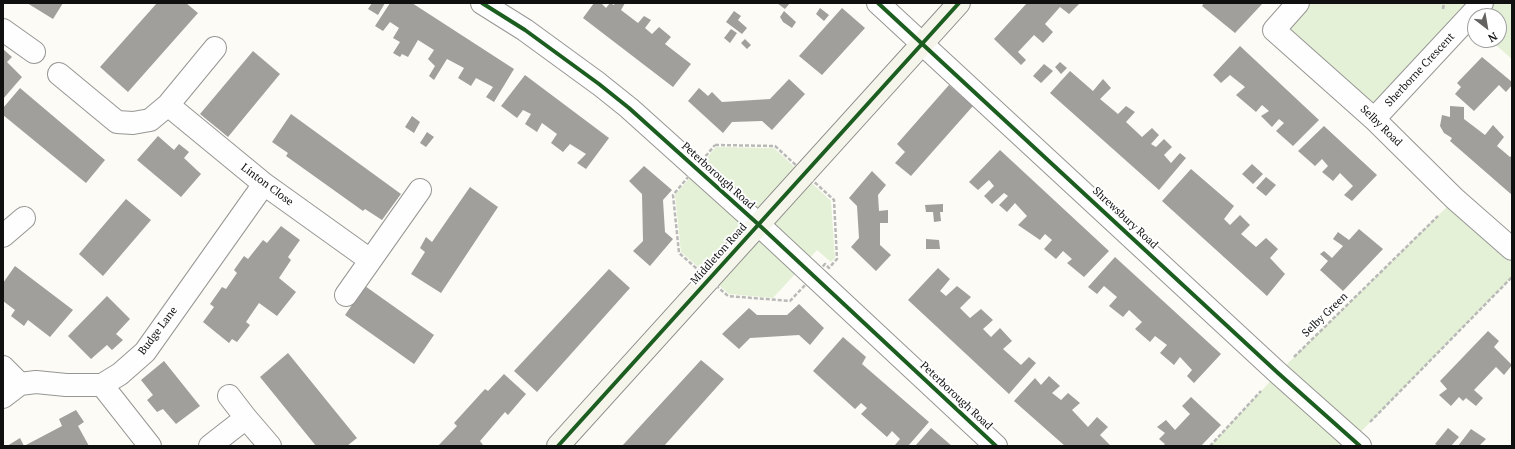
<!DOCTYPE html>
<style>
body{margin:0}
#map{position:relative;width:1515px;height:449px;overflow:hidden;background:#fcfbf6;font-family:"PT Serif",serif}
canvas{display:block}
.frame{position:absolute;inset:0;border:4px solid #101010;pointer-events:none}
.north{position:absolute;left:1467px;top:8px;width:40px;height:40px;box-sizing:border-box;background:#fff;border:1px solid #9f9f9f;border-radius:50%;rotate:149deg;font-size:11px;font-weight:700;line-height:16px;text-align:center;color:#101010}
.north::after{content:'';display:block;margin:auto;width:14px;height:18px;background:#636260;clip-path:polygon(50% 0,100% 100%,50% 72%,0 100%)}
</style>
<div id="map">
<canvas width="1515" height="449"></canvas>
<div class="frame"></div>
<div class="north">N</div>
</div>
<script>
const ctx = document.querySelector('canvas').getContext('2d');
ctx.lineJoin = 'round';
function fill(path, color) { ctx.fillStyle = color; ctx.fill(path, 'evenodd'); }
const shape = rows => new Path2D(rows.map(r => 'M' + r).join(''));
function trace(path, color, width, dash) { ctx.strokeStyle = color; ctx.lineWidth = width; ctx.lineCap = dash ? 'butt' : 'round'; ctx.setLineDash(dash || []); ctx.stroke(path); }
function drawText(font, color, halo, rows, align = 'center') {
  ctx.font = font + ' "PT Serif",serif'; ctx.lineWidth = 4; ctx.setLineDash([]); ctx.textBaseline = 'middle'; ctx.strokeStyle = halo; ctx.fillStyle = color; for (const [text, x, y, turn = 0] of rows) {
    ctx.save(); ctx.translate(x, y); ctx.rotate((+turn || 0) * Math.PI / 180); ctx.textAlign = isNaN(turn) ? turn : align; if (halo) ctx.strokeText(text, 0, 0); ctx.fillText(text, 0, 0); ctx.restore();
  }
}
const green = shape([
 [1298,3,1512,3,1512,59,1490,40,1499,40,1499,16,1475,16,1374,119,1274,30],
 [716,147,774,148,831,201,835,258,831,262,817,250,773,298,729,294,681,252,675,195],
 [1455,199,1512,249,1512,277,1347,446,1210,446,1278,373]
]);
const building = shape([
 [27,3,63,3,53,19],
 [157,3,186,3,198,13,128,92,100,67],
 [372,3,385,3,378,15,368,9],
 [390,3,412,3,514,69,494,102,486,97,493,87,476,78,471,86,458,78,464,68,447,59,434,80,429,76,435,66,428,59,434,50,418,40,408,57,402,54,400,57,393,53,400,42,393,38,399,28,390,22,383,31,375,26],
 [594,3,601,3,606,8,610,3,614,5,615,3,625,3,621,10,638,23,644,16,651,20,645,28,652,34,659,27,671,37,665,44,691,64,673,87,583,18],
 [777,3,790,3,785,9],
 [1027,3,1080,3,1069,14,1060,7,1045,24,1053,32,1043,43,1034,35,1018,52,1026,60,1021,65,994,39],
 [1204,3,1263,3,1235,33,1202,6],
 [820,8,829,15,824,21,816,14],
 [842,8,865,28,822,75,799,56],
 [734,11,741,16,738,20,747,28,742,34,726,22],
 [784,11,796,22,792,28,783,22,780,17],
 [731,29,737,33,730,43,724,38],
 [745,39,751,45,747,49,741,43],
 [1240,46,1319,120,1293,146,1276,131,1284,123,1279,119,1272,127,1261,116,1269,111,1262,105,1256,112,1236,95,1245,87,1230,75,1221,83,1213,75],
 [3,49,12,57,7,62,22,77,3,99],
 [253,51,280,74,228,137,200,114],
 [1482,57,1512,82,1512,85,1506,92,1499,85,1474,111,1455,94,1461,87,1457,83],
 [1060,62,1067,68,1061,74,1055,67],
 [1044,64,1053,71,1041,83,1033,76],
 [1070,71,1093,91,1103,79,1111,88,1100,99,1118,114,1126,106,1135,112,1126,122,1142,137,1152,128,1159,135,1151,144,1156,147,1164,139,1172,147,1164,155,1171,163,1180,153,1186,158,1159,190,1050,93],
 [525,75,609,138,586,169,577,163,586,154,570,144,563,152,551,143,557,134,542,123,537,132,525,124,531,114,523,110,517,118,501,106],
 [789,79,805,94,772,130,762,121,732,122,723,133,688,101,699,88,708,96,712,92,722,102,770,99],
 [949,85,973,106,911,176,895,163,905,152,897,144],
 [20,88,105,160,86,183,3,115,3,108],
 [1450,106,1464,107,1464,119,1485,135,1493,125,1504,137,1497,146,1510,157,1512,155,1512,195,1450,141,1452,138,1444,133,1440,126,1442,115,1450,117],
 [291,114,401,194,382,220,365,209,363,211,286,156,288,153,272,142],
 [412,116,420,122,414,133,405,127],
 [1324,126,1377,175,1352,201,1344,195,1353,186,1340,173,1333,181,1322,172,1328,166,1322,159,1315,166,1298,151],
 [427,132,434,137,426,147,420,143],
 [158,136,174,150,179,144,189,152,184,158,201,174,181,197,137,160],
 [1000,150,1109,251,1084,277,1067,263,1072,259,1063,251,1056,259,1044,249,1052,240,1045,234,1040,240,1018,225,1027,216,1015,203,1007,212,999,205,1008,196,1004,193,992,204,984,196,994,186,989,180,978,190,969,182],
 [1252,164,1263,174,1253,184,1242,174],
 [644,166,672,190,663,200,665,232,673,239,650,266,633,251,643,241,642,194,629,181],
 [1191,169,1234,206,1224,219,1230,225,1240,215,1250,225,1241,234,1256,247,1266,238,1278,249,1270,258,1285,274,1267,296,1162,201],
 [872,171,886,185,878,195,879,211,888,210,888,223,880,223,880,245,891,255,876,271,851,247,859,238,857,206,849,198],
 [1266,177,1276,185,1266,196,1256,188],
 [470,187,498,207,441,293,411,274,425,252,420,248,426,237,432,242],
 [126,199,151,220,103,276,79,254],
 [943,204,943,212,940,212,941,221,934,222,933,212,926,212,925,205],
 [281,226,300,240,288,257,291,260,279,278,296,292,277,316,259,303,246,322,250,325,237,342,232,339,229,343,203,322,214,307,210,304,222,287,226,289,237,273,234,270,244,256,248,259,263,240,267,243],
 [1359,229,1383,249,1343,291,1320,270,1328,261,1320,254,1324,251,1332,258,1343,246,1333,239,1338,232,1349,240],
 [926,239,939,240,940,249,926,249],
 [1115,257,1221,354,1194,383,1187,376,1192,370,1180,357,1174,365,1160,353,1167,345,1155,336,1150,342,1135,329,1142,322,1129,310,1123,317,1109,306,1117,297,1104,286,1097,294,1088,287],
 [15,266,73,310,50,337,28,320,24,326,11,316,15,310,3,301,3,283],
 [938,268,950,279,940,291,946,296,957,286,971,297,960,308,970,318,981,309,993,320,983,329,991,337,1000,328,1012,341,1003,349,1021,365,1029,357,1036,363,1009,394,908,300],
 [609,269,630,288,537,392,514,371],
 [365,286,434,335,414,364,345,315],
 [107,296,130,319,116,334,123,340,112,350,107,345,91,359,68,336],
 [799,304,824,328,810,345,799,335,750,338,739,349,722,334,749,308,757,315,787,315],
 [1488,331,1499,341,1494,347,1512,365,1504,375,1496,367,1474,390,1483,398,1476,406,1466,398,1463,401,1459,397,1451,406,1439,395,1447,389,1440,381],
 [843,337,866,357,862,364,929,422,908,446,896,446,895,445,900,439,892,431,887,437,861,414,867,408,861,403,855,409,813,371],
 [288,353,357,438,347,446,316,446,260,377],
 [701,360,724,379,664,446,622,446],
 [164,361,200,406,176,424,163,409,157,412,147,400,153,395,141,380],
 [504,374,526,394,508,415,505,412,480,441,483,445,438,446,457,426,454,423,485,389,488,391],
 [1049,376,1060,386,1052,393,1061,400,1068,393,1080,403,1072,410,1088,427,1097,417,1108,427,1100,435,1111,446,1065,446,1014,401,1035,378,1041,385],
 [1191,397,1221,425,1201,446,1163,446,1165,444,1159,439,1165,433,1157,427,1166,420,1175,430,1190,414,1182,406],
 [76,410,84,422,78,426,89,446,7,446,20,438,24,446,62,426,59,419],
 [931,428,952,446,915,446],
 [1448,428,1459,437,1451,446,1438,446,1435,444],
 [1471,429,1486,439,1479,446,1458,446]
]);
const path = shape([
 [1443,9,1444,3],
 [715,145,775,146,834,200,837,259,829,268,825,264,790,301,728,296,679,253,673,195,715,145],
 [1294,357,1438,216],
 [1370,422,1512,277],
 [1210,446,1261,391]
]);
const street = shape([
 [482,3,525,30,599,84,629,108,758,224,996,446],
 [878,3,1278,373,1360,446],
 [1298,3,1274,30,1374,119,1455,199,1512,249],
 [3,30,34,52],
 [59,74,117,122,133,123,150,120,168,105,215,48],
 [168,105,264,184,370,260],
 [1374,119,1482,3],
 [3,236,24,218],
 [346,295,420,190],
 [3,367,20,384],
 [102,385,150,446],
 [3,397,20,384,36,382,66,385,102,385,120,374,145,352,264,184],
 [246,418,270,446],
 [210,446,246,418,229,396]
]);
const secondary = shape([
 [558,446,959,3]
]);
const cycleway = shape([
 [482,3,525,30,599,84,629,108,758,224,996,446],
 [878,3,1278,373,1360,446],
 [558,446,959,3]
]);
const streetNames = [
 ["Sherborne Crescent",1420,70,-47],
 ["Selby Road",1381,126,44],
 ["Peterborough Road",718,176,42],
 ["Linton Close",267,185,37],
 ["Shrewsbury Road",1125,218,43],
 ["Middleton Road",719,254,-48],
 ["Selby Green",1325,315,-44],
 ["Budge Lane",158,331,-53],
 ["Peterborough Road",956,396,43]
];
fill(green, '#e5f1d7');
fill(building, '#a09f9b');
trace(street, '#969694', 24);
trace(secondary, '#8d8c8a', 24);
trace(path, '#b9b9b8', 2.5, [4, 2]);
trace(street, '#fffefe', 22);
trace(secondary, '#f5f5ec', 22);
trace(cycleway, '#1b5e20', 4);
drawText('11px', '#101010', '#fff', streetNames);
</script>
